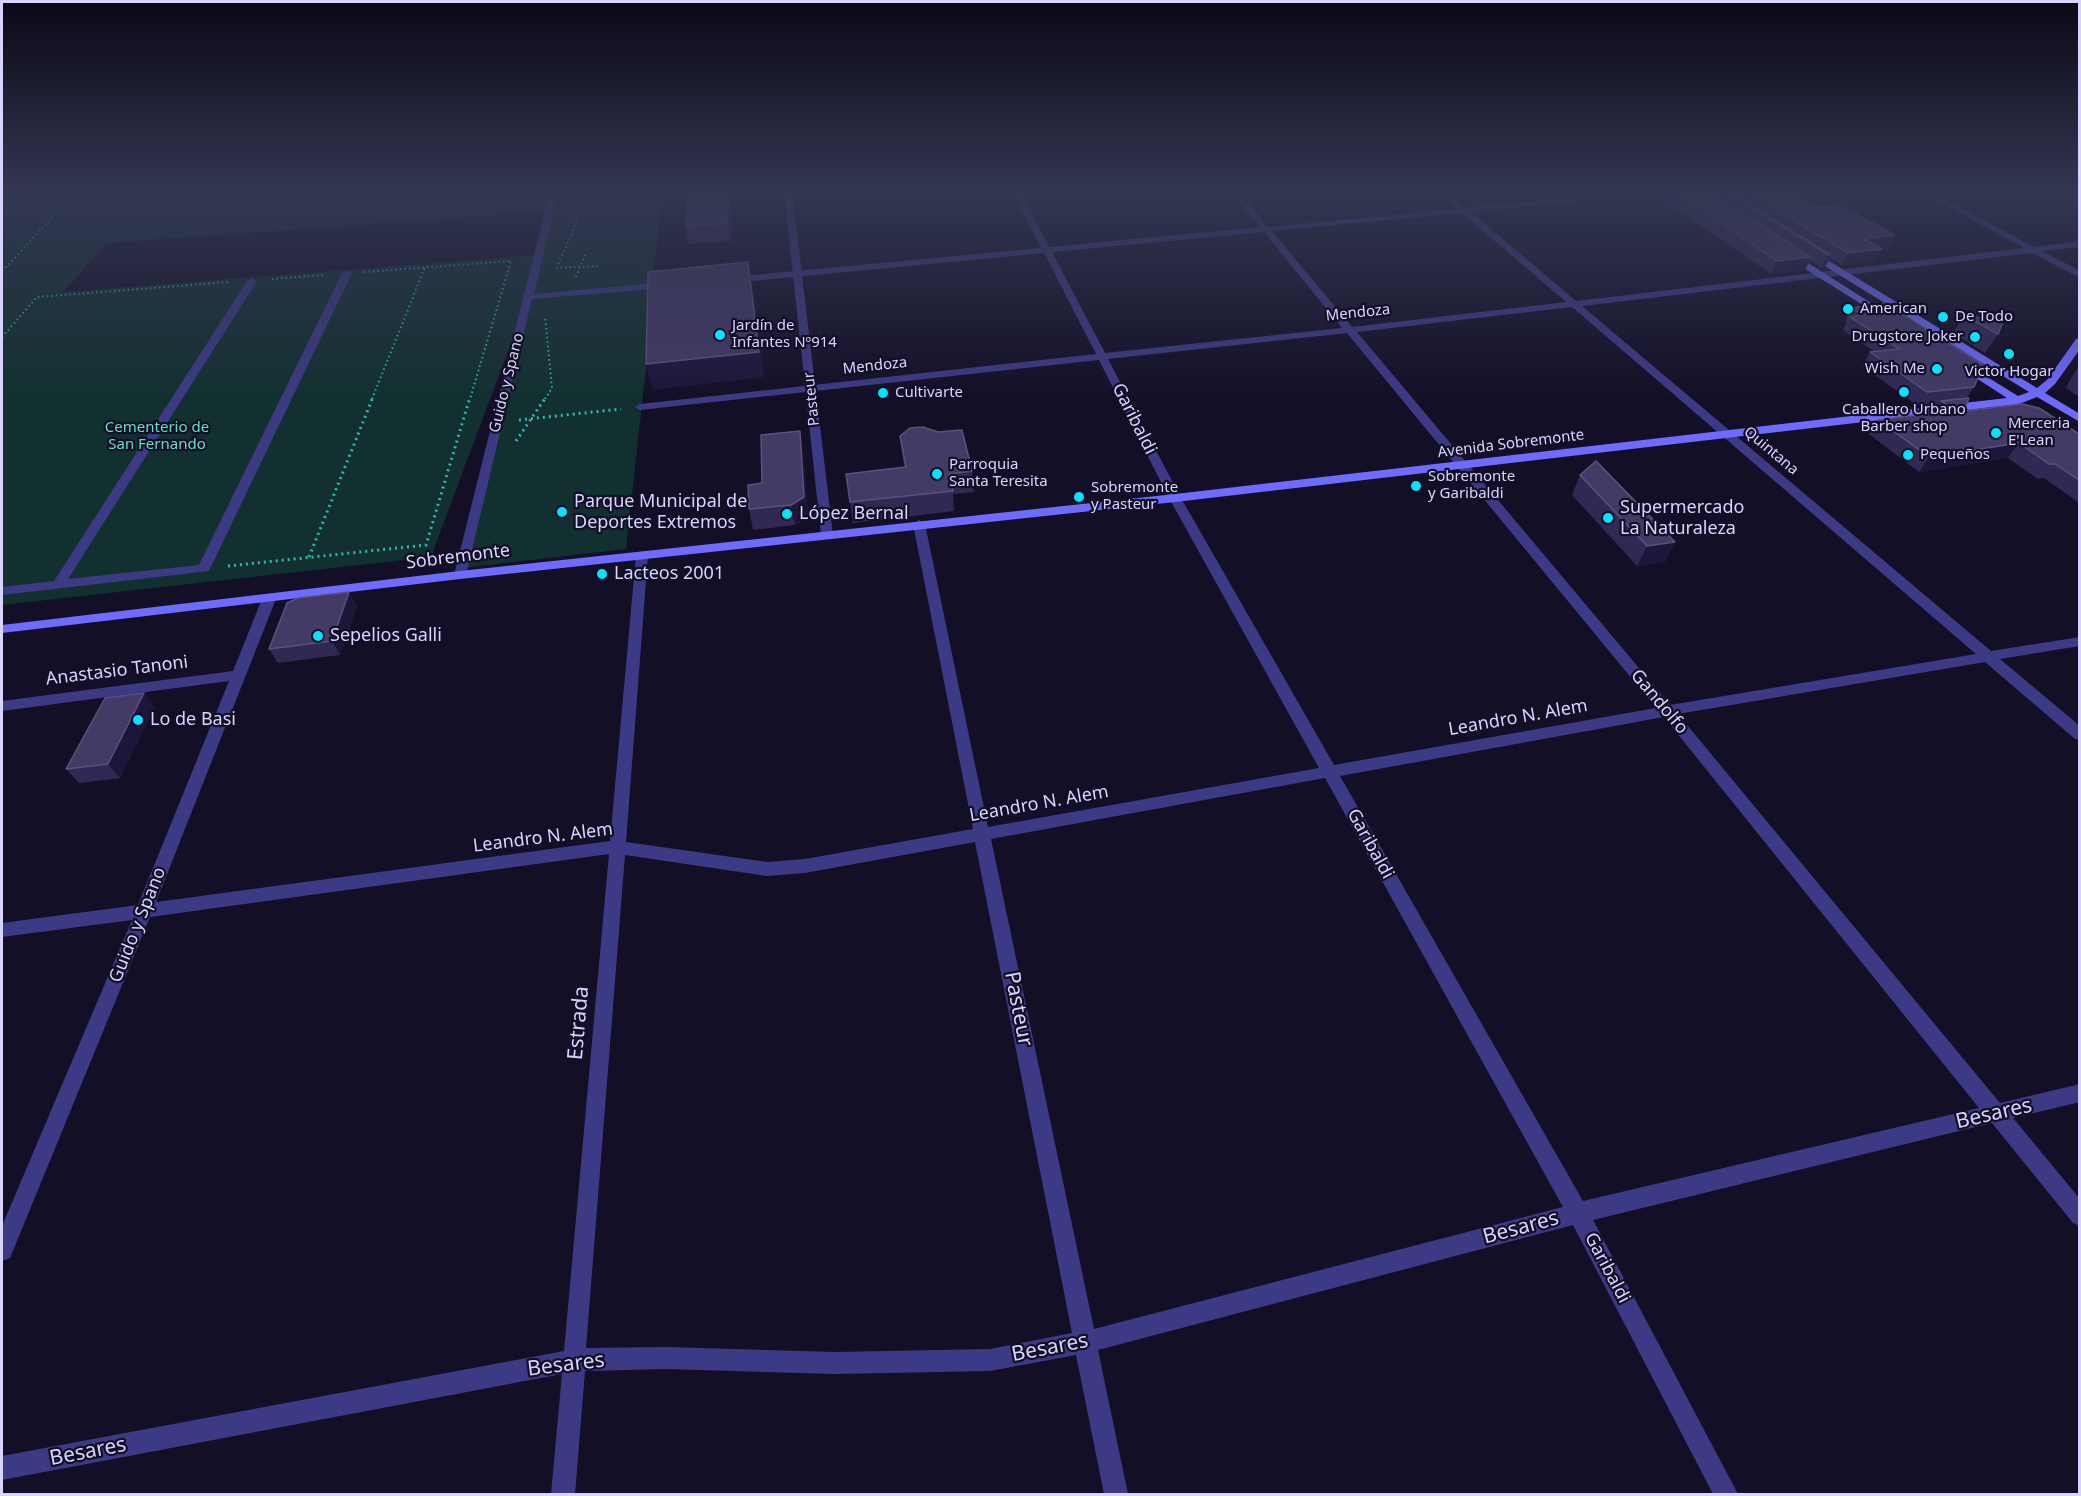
<!DOCTYPE html>
<meta charset="utf-8">
<style>
body{margin:0}
#map{position:relative;width:2081px;height:1496px;overflow:hidden;background:#130f26;font-family:"Noto Sans",sans-serif}
canvas{display:block}
.frame{position:absolute;inset:0;border:3px solid #d9d4ff;pointer-events:none}
</style>
<div id="map">
<canvas width="2081" height="1496"></canvas>
<div class="frame"></div>
</div>
<script>
const ctx = document.querySelector('canvas').getContext('2d');
ctx.lineJoin = 'round';
function fill(path, color) { ctx.fillStyle = color; ctx.fill(path, 'evenodd'); }
const shape = rows => new Path2D(rows.map(r => 'M' + r).join(''));
function trace(path, color, width, dash) { ctx.strokeStyle = color; ctx.lineWidth = width; ctx.lineCap = dash ? 'butt' : 'round'; ctx.setLineDash(dash || []); ctx.stroke(path); }
function drawText(font, color, halo, rows, align = 'center') {
  ctx.font = font + ' "Noto Sans",sans-serif'; ctx.lineWidth = 4.5; ctx.setLineDash([]); ctx.textBaseline = 'middle'; ctx.strokeStyle = halo; ctx.fillStyle = color; for (const [text, x, y, turn = 0] of rows) {
    ctx.save(); ctx.translate(x, y); ctx.rotate((+turn || 0) * Math.PI / 180); ctx.textAlign = isNaN(turn) ? turn : align; if (halo) ctx.strokeText(text, 0, 0); ctx.fillText(text, 0, 0); ctx.restore();
  }
}
const green = shape([
 [2,191,662,191,652,291,654,296,626,549,462,568,526,303,431,557,2,605],
 [548,211,538,255,63,292,107,243]
]);
const pathFar1 = shape([
 [422,191,429,194],
 [473,191,513,208,523,205,527,191],
 [558,264,572,234,585,191],
 [556,268,598,266],
 [2,271,78,191],
 [364,272,511,261,470,399],
 [576,277,586,252],
 [272,279,324,275],
 [2,337,37,297,228,282],
 [372,399,425,267],
 [545,399,552,388,545,316]
]);
const path = shape([
 [519,420,621,409],
 [516,441,546,397],
 [309,557,373,397],
 [228,566,426,545,470,397]
]);
const service = shape([
 [347,270,352,273,209,571,2,595,2,587,54,581,247,281,252,278,257,281,68,579,199,565,342,273,347,270]
]);
const minor = shape([
 [550,191,558,191,534,294,668,282,673,285,668,288,532,299,466,575,460,579,454,575,550,191],
 [1012,191,1020,191,1049,247,1260,227,1230,191,1239,191,1268,227,1457,209,1437,191,1446,191,1466,208,1639,191,1674,191,1471,212,1576,301,2024,248,1919,191,1930,191,2034,247,2080,241,2080,247,2042,251,2080,271,2080,278,2032,253,1582,306,1991,651,2080,637,2080,646,2000,659,2080,726,2080,740,2075,739,1985,662,1678,714,2000,1103,2080,1084,2080,1102,2013,1118,2080,1199,2080,1226,2073,1223,1992,1123,1593,1220,1738,1494,1713,1494,1573,1225,1098,1350,1128,1494,1104,1494,1076,1355,990,1371,834,1374,666,1369,585,1371,575,1494,551,1494,562,1374,2,1480,2,1456,564,1351,609,854,150,917,10,1258,2,1261,2,1226,132,920,2,937,2,923,138,905,229,681,2,711,2,701,233,671,262,599,269,595,276,599,156,902,610,841,636,555,642,551,648,555,626,842,767,862,805,859,973,829,913,524,919,520,925,524,988,827,1319,768,1169,498,1099,360,640,410,635,407,640,404,1096,354,1044,253,731,283,726,280,731,277,1041,248,1012,191],
 [1462,213,1566,302,1352,327,1272,231,1462,213],
 [1264,232,1342,328,1105,353,1052,252,1264,232],
 [1572,307,1976,654,1670,705,1357,332,1572,307],
 [1347,333,1656,708,1334,765,1181,498,1108,359,1347,333],
 [1664,717,1979,1108,1583,1201,1340,776,1664,717],
 [1325,778,1563,1207,1094,1329,991,839,1325,778],
 [975,842,1072,1333,990,1349,834,1352,666,1347,586,1348,625,855,767,876,805,873,975,842]
]);
const tertiary = shape([
 [784,191,792,191,833,535,827,539,821,535,784,191]
]);
const secondary = shape([
 [1807,251,1813,251,2037,388,2047,380,2076,339,2080,338,2080,349,2055,384,2045,393,2080,414,2080,422,2037,397,2019,404,1175,502,460,579,2,633,2,625,460,571,1175,494,2007,398,1959,367,1958,365,1963,362,2018,396,2029,392,1807,255,1807,251],
 [1788,254,1794,254,1890,315,1882,317,1788,258,1788,254]
]);
const wall = shape([
 [1658,191,1791,191,1888,247,1881,248,1875,261,1842,265,1830,258,1825,267,1821,268,1810,260,1805,270,1771,274,1657,195],
 [729,195,732,212,731,241,689,244,685,226],
 [1852,308,1974,387,1967,398,1964,411,2079,434,2079,503,2044,478,2038,479,2008,458,1919,472,1869,434,1878,420,1933,413,1939,404,1918,406,1862,366,1870,352,1875,352,1843,330,1847,322,1845,321],
 [1964,315,1998,334,1985,353,1953,333],
 [2079,366,2079,397,2066,388,2070,380],
 [900,436,972,471,974,492,953,494,954,511,853,523,846,474,904,467],
 [803,451,808,517,795,525,753,530,749,509,762,483],
 [1580,475,1675,542,1665,562,1637,566,1572,495],
 [357,606,340,655,278,663,269,649],
 [155,707,120,778,79,783,66,769]
]);
const shadedWall = shape([
 [725,191,729,191,728,212,729,195,732,212,731,241,727,223],
 [1895,235,1888,247,1858,251,1864,239],
 [1882,249,1875,261,1842,265,1848,253],
 [1828,255,1831,255,1825,267,1821,268],
 [1811,257,1805,270,1771,274,1777,261],
 [748,262,753,286,764,377,653,390,646,364],
 [800,431,803,451,808,517,795,525,791,505],
 [2019,443,2008,458,1919,472,1929,457],
 [1675,542,1665,562,1637,566,1647,546],
 [349,592,357,606,340,655,332,641],
 [144,693,155,707,120,778,108,764]
]);
const building = shape([
 [689,191,725,191,725,195,729,195,727,223,685,226,689,191],
 [1673,191,1707,191,1811,257,1777,261,1673,191],
 [1725,191,1727,191,1831,255,1828,255,1725,191],
 [1746,191,1791,191,1818,208,1839,205,1895,235,1864,239,1882,249,1848,253,1746,191],
 [748,262,759,352,646,364,648,272,748,262],
 [1885,303,1983,365,1974,387,1927,392,1870,352,1900,349,1850,317,1863,315,1852,308,1885,303],
 [1964,315,2003,322,1998,334,1964,315],
 [1969,398,1964,411,2022,404,2039,408,2079,434,2079,480,2055,464,2049,464,2019,443,1929,457,1878,420,1954,410,1941,401,1969,398],
 [923,427,938,432,962,430,972,471,949,474,953,491,850,502,846,474,906,467,900,436,910,428,923,427],
 [800,431,804,497,791,505,749,509,748,485,762,483,761,435,800,431],
 [1596,461,1675,542,1647,546,1580,475,1596,461],
 [349,592,332,641,269,649,287,603,298,598,349,592],
 [144,693,108,764,66,769,105,698,144,693]
]);
const markers = [
 [1848,309,6,"#00e5ff"],
 [1943,317,6,"#00e5ff"],
 [720,335,6,"#00e5ff"],
 [1975,337,6,"#00e5ff"],
 [2009,354,6,"#00e5ff"],
 [1937,369,6,"#00e5ff"],
 [1904,392,6,"#00e5ff"],
 [883,393,6,"#00e5ff"],
 [1996,433,6,"#00e5ff"],
 [1908,455,6,"#00e5ff"],
 [937,474,6,"#00e5ff"],
 [1416,486,6,"#00e5ff"],
 [1079,497,6,"#00e5ff"],
 [562,512,6,"#00e5ff"],
 [787,514,6,"#00e5ff"],
 [1608,518,6,"#00e5ff"],
 [602,574,6,"#00e5ff"],
 [318,636,6,"#00e5ff"],
 [138,720,6,"#00e5ff"]
];
const farPoinames = [
 ["American",1860,309],
 ["De Todo",1955,317],
 ["Jardín de",732,326],
 ["Infantes Nº914",732,343],
 ["Drugstore Joker",1963,337,"right"],
 ["Wish Me",1925,369,"right"],
 ["Victor Hogar",2009,372,"center"],
 ["Cultivarte",895,393],
 ["Caballero Urbano",1904,410,"center"],
 ["Barber shop",1904,427,"center"],
 ["Merceria",2008,424],
 ["E'Lean",2008,441],
 ["Pequeños",1920,455],
 ["Parroquia",949,465],
 ["Santa Teresita",949,482],
 ["Sobremonte",1428,477],
 ["y Garibaldi",1428,494],
 ["Sobremonte",1091,488],
 ["y Pasteur",1091,505]
];
const farStreetnames = [
 ["Mendoza",1358,313,-6],
 ["Mendoza",875,366,-6],
 ["Guido y Spano",507,383,-76],
 ["Pasteur",812,399,-96],
 ["Avenida Sobremonte",1511,444,-7],
 ["Quintana",1771,451,40]
];
const farParknames = [
 ["Cementerio de",157,428],
 ["San Fernando",157,445]
];
const streetNames = [
 ["Garibaldi",1134,419,63],
 ["Sobremonte",458,557,-7],
 ["Anastasio Tanoni",117,671,-7],
 ["Gandolfo",1659,702,50],
 ["Leandro N. Alem",1518,718,-10],
 ["Leandro N. Alem",1039,804,-10],
 ["Leandro N. Alem",543,838,-7],
 ["Garibaldi",1370,844,61],
 ["Guido y Spano",138,925,-68],
 ["Garibaldi",1607,1268,62]
];
const poiNames = [
 ["Parque Municipal de",574,502],
 ["Deportes Extremos",574,523],
 ["Supermercado",1620,508],
 ["La Naturaleza",1620,529],
 ["López Bernal",799,514],
 ["Lacteos 2001",614,574],
 ["Sepelios Galli",330,636],
 ["Lo de Basi",150,720]
];
const nearStreetnames = [
 ["Pasteur",1018,1009,79],
 ["Estrada",579,1023,-85],
 ["Besares",1994,1114,-13],
 ["Besares",1521,1228,-15],
 ["Besares",1050,1348,-11],
 ["Besares",566,1365,-7],
 ["Besares",88,1452,-11]
];
fill(green, '#12302f');
trace(pathFar1, '#2fb8b0', 2, [1.5, 3]);
trace(path, '#2fb8b0', 3, [2, 4]);
fill(service, '#3d3a85');
fill(minor, '#3d3a85');
fill(tertiary, '#3d3a85');
fill(secondary, '#6f6bff');
fill(wall, '#312854');
fill(shadedWall, '#1d163a');
fill(building, '#433a66');
trace(building, '#5a527e', 1.5);
const sky = ctx.createLinearGradient(0, 0, 0, 401);
sky.addColorStop(0, '#0a0815');
sky.addColorStop(0.48, '#333752');
sky.addColorStop(1, '#33375200');
ctx.fillStyle = sky;
ctx.fillRect(0, 0, 2081, 401);
for (const [x, y, r, color] of markers) { const dot = new Path2D(); dot.arc(x, y, r, 0, 2 * Math.PI); ctx.fillStyle = color; ctx.fill(dot); trace(dot, '#130f26', 2); }
drawText('15px', '#d9d4ff', '#130f26', farPoinames, 'left');
drawText('15px', '#d9d4ff', '#130f26', farStreetnames);
drawText('15px', '#5fe0c0', '#130f26', farParknames);
drawText('18px', '#d9d4ff', '#130f26', streetNames);
drawText('18px', '#d9d4ff', '#130f26', poiNames, 'left');
drawText('21px', '#d9d4ff', '#130f26', nearStreetnames);
</script>
